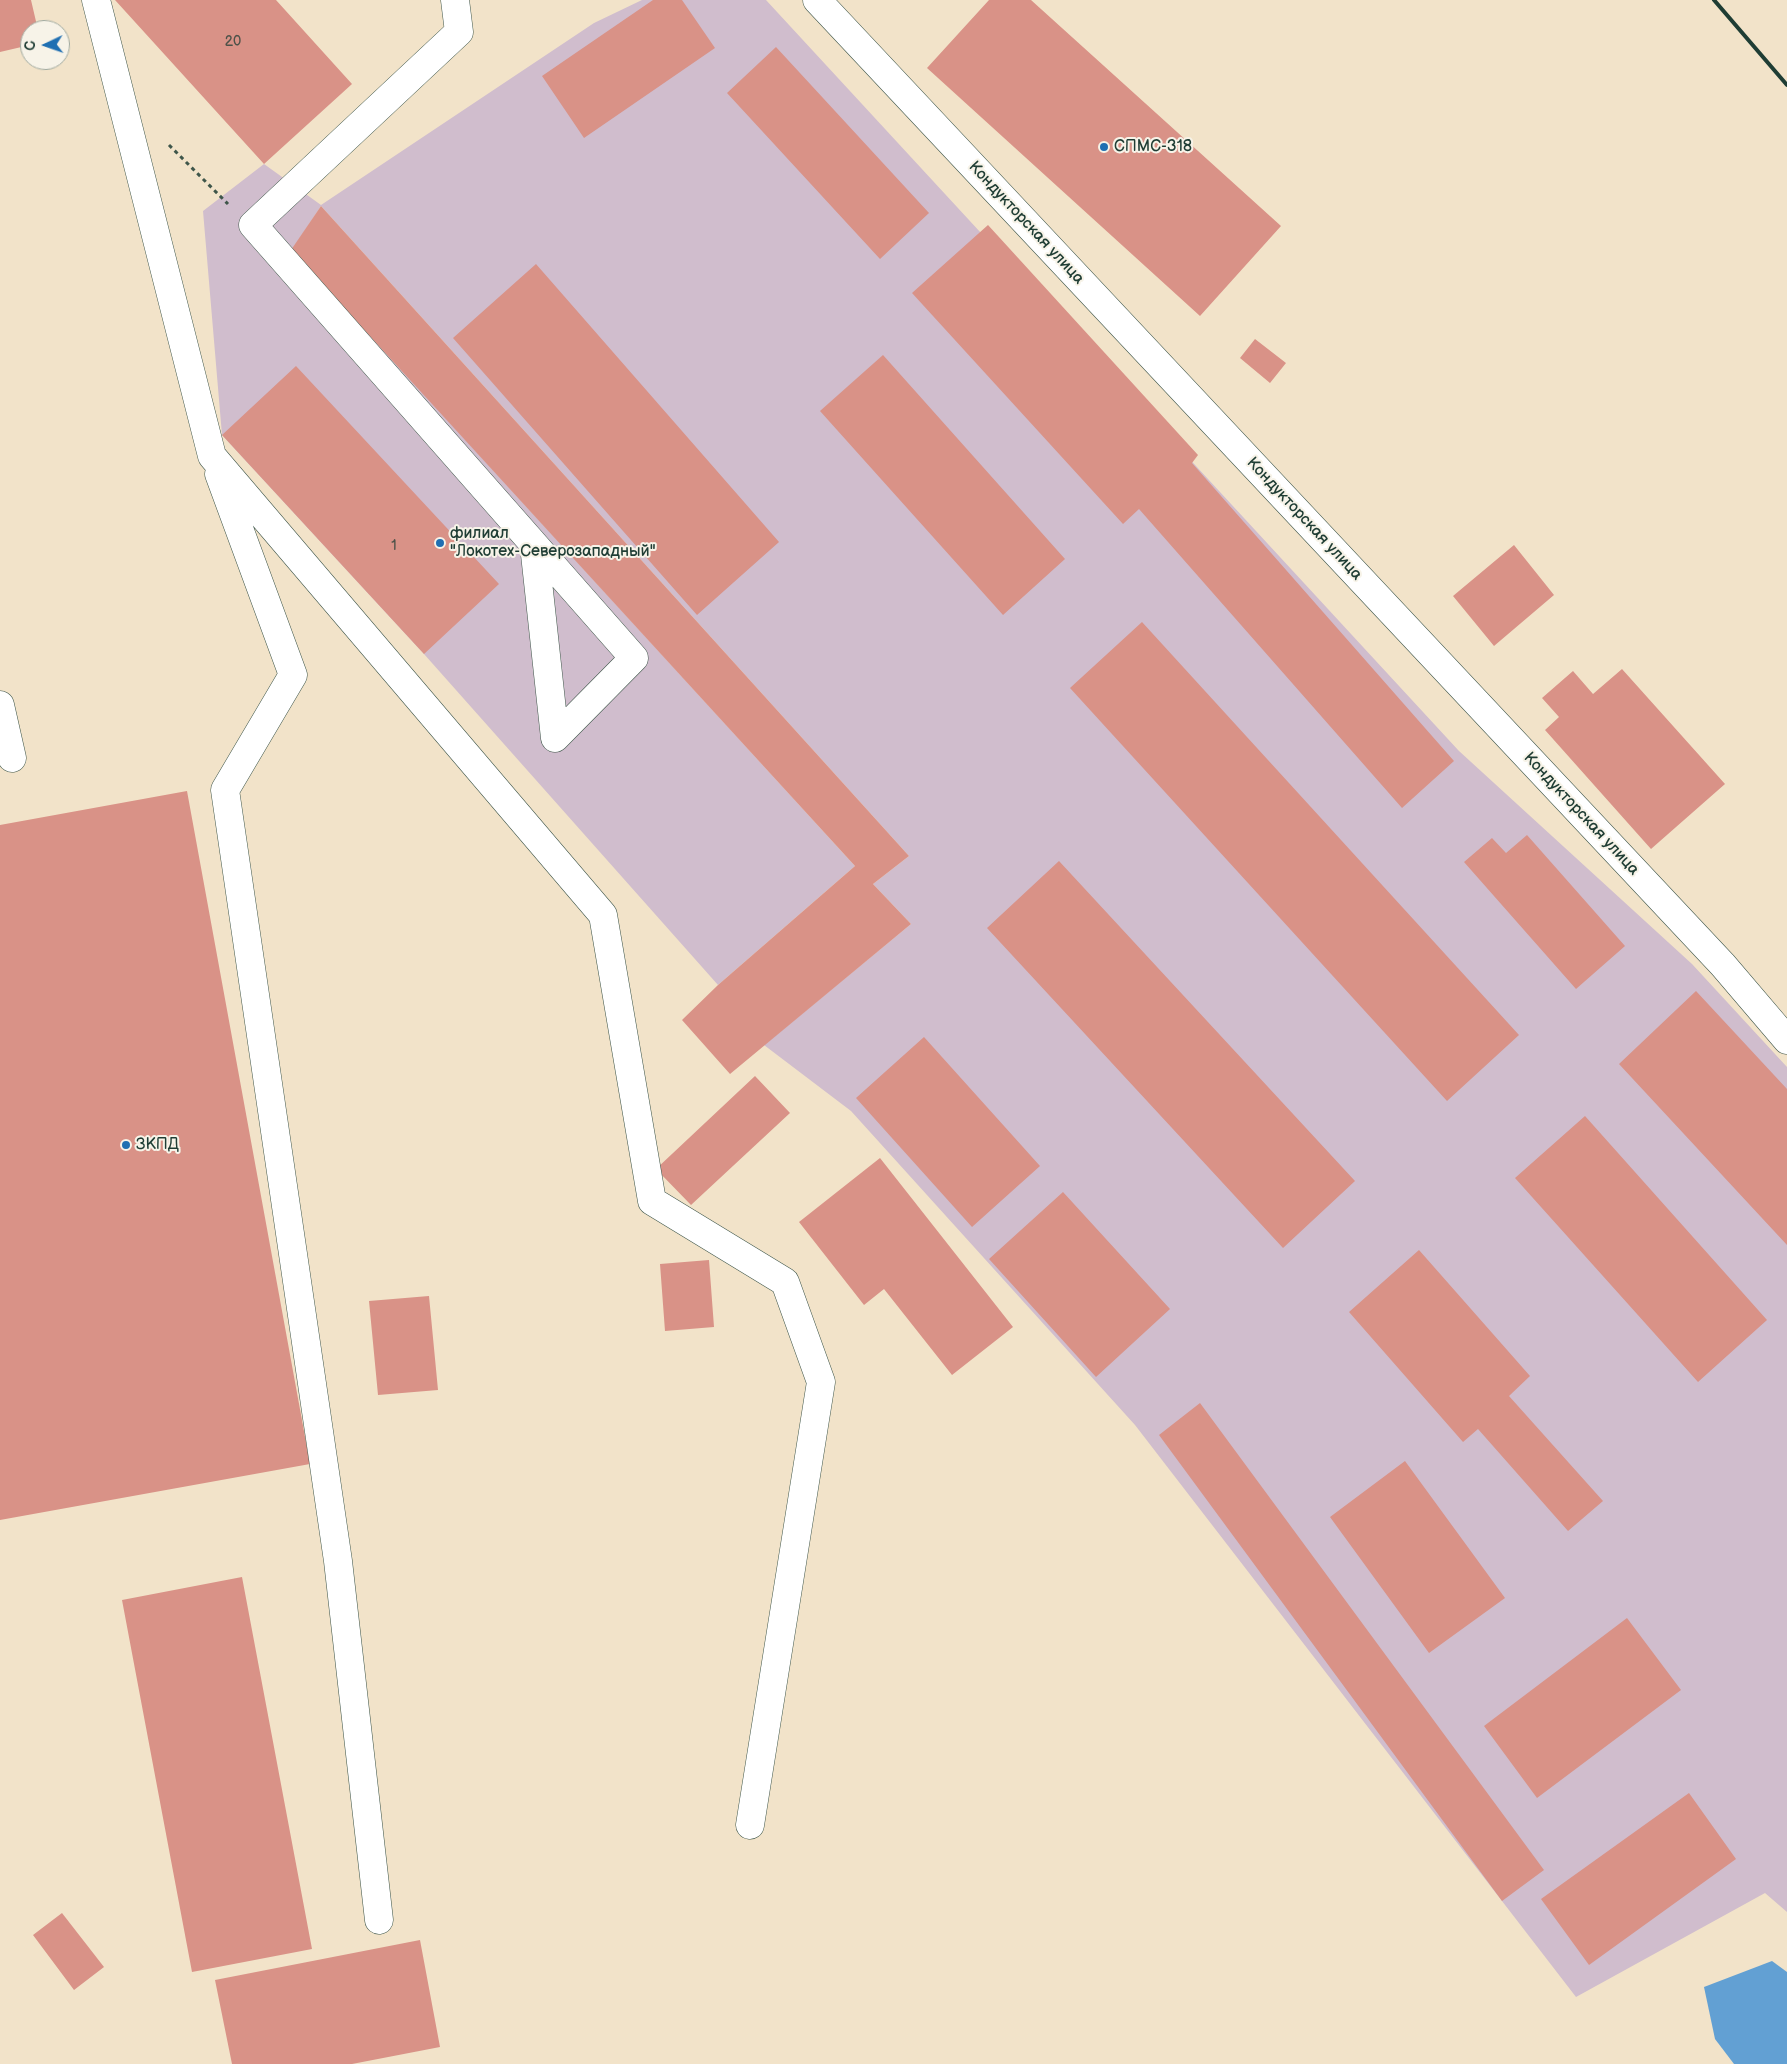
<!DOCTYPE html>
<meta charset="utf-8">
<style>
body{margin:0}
#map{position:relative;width:1787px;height:2064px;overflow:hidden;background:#f2e3c9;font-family:"Balsamiq Sans",sans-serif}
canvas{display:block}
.north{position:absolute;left:20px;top:20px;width:50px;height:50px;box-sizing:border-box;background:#f7f3e8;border:1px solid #a1aaa0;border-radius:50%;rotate:267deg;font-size:14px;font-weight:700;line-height:20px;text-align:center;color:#1f3d34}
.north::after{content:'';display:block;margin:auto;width:18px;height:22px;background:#1f6fb2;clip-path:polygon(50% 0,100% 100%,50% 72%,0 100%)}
</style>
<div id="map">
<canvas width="1787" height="2064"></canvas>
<div class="north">С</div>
</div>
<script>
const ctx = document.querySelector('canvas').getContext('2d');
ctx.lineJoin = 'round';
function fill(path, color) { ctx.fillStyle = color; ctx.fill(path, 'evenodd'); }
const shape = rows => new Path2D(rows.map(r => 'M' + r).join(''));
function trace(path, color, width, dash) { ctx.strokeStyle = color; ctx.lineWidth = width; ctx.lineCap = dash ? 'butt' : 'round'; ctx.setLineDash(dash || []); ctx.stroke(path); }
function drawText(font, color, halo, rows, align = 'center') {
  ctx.font = font + ' "Balsamiq Sans",sans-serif'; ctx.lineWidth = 4; ctx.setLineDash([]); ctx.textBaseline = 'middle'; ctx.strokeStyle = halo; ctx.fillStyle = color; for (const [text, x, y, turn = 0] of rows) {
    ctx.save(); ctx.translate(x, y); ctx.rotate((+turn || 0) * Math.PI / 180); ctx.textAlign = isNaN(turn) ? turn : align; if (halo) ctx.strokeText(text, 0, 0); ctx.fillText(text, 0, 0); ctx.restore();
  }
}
const industrial = shape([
 [642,0,766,0,1459,751,1692,964,1787,1067,1787,1912,1765,1893,1576,1997,1135,1425,851,1111,764,1045,911,924,873,884,909,856,321,206,292,250,855,866,718,985,424,654,222,435,203,211,264,164,321,205,594,23]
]);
const water = shape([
 [1772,1961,1787,1972,1787,2064,1734,2064,1715,2039,1704,1987]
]);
const building = shape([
 [0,0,31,0,38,30,30,30,30,45,0,52],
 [115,0,276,0,352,84,264,164],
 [653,0,682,0,715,48,584,138,542,76],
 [989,0,1031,0,1281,226,1200,316,927,68],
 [776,47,929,213,880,259,727,93],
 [321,206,909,856,873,884,911,924,730,1074,682,1020,718,985,855,866,291,250],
 [988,225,1198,455,1192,463,1454,761,1402,808,1139,509,1123,524,912,293],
 [536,264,779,542,697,615,453,338],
 [1255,339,1286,363,1270,383,1240,358],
 [883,355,1065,559,1003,615,820,411],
 [296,366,499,584,424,654,222,435],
 [1514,545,1554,595,1494,646,1453,596],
 [1142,622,1519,1035,1447,1101,1070,688],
 [1622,669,1725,784,1651,849,1545,730,1559,717,1542,698,1573,671,1593,694],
 [187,791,310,1464,0,1520,0,825],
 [1527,835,1625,946,1576,989,1464,862,1492,838,1506,853],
 [1059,861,1355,1181,1283,1248,987,928],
 [1696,991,1787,1089,1787,1245,1619,1064],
 [924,1037,1040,1166,972,1227,856,1098],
 [755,1076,790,1113,691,1205,656,1169],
 [1585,1116,1767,1320,1698,1382,1515,1178],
 [880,1158,1013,1327,952,1375,884,1289,864,1305,799,1222],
 [1063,1192,1170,1309,1096,1377,989,1259],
 [1419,1250,1530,1376,1509,1396,1603,1501,1568,1531,1478,1429,1463,1442,1349,1312],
 [709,1260,714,1327,665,1331,660,1264],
 [429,1296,438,1390,378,1395,369,1301],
 [1200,1403,1544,1870,1502,1901,1159,1435],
 [1405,1461,1505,1598,1429,1653,1330,1517],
 [242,1577,312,1949,192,1972,122,1600],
 [1627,1618,1681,1690,1537,1798,1484,1726],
 [1689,1793,1736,1859,1589,1965,1541,1899],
 [62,1913,104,1967,74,1990,33,1935],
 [420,1940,440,2047,352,2064,232,2064,215,1980]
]);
const path = shape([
 [169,145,228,204]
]);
const minor = shape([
 [96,0,212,456,603,915,652,1201,785,1282,821,1382,750,1825],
 [455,0,459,32,253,225,634,658,555,738,534,545],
 [817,0,1723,965,1787,1040],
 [219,474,293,675,225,790,338,1561,379,1920],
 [0,705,12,758]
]);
const rail = shape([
 [1714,0,1787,85]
]);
const markers = [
 [1104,147,5,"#1f6fb2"],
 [440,543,5,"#1f6fb2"],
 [126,1145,5,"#1f6fb2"]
];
const numberNames = [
 ["20",233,42],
 ["1",394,546]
];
const poiNames = [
 ["СПМС-318",1114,147],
 ["филиал",450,534],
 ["\"Локотех-Северозападный\"",450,552],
 ["ЗКПД",136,1145]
];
const streetNames = [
 ["Кондукторская улица",1026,223,47],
 ["Кондукторская улица",1304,519,47],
 ["Кондукторская улица",1581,814,47]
];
fill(industrial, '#d0bdcd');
fill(water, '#62a0d3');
fill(building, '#d99287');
trace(minor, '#3f564a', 29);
trace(path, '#3f564a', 3, [4, 4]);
trace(minor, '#fff', 28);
trace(rail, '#1f3d34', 4);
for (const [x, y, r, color] of markers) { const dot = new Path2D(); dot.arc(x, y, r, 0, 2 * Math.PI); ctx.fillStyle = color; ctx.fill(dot); trace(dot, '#f7f3e8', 2); }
drawText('14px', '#4e5249', null, numberNames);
drawText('16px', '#1f3d34', '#f7f3e8', poiNames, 'left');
drawText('16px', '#1f3d34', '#f7f3e8', streetNames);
</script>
